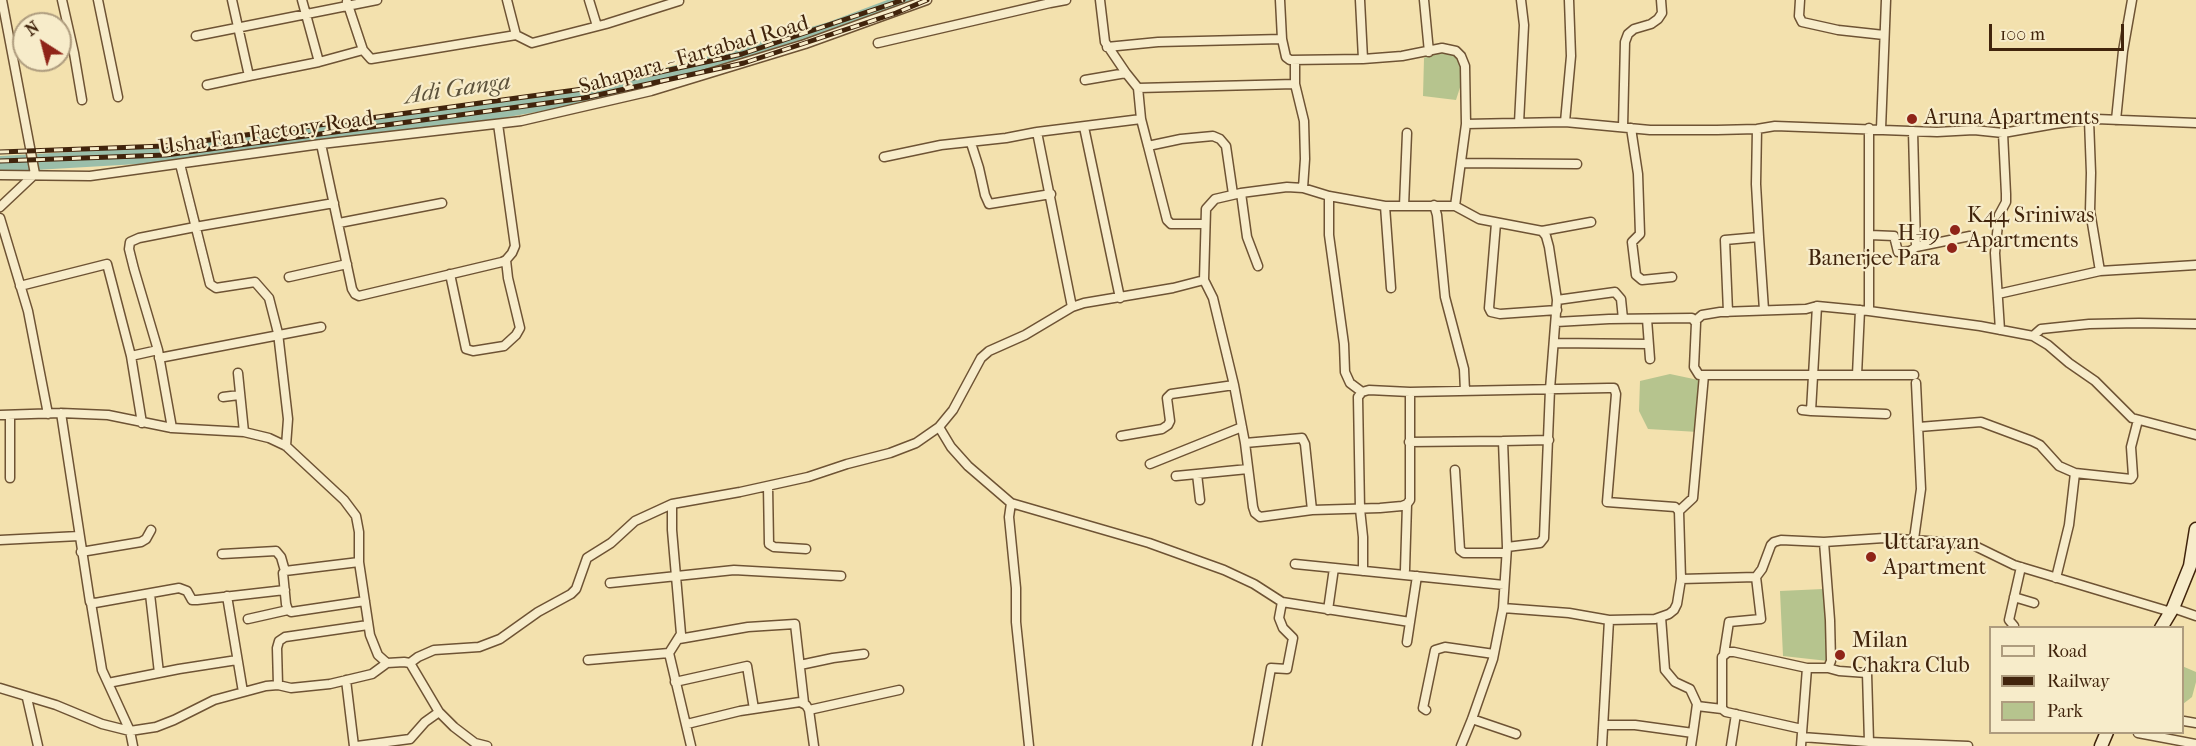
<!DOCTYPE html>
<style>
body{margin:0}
#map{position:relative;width:2196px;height:746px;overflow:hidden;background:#f3e1ae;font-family:"IM FELL French Canon",serif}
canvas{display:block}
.legend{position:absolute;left:1989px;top:626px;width:195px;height:108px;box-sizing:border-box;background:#f7ecca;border:2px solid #ae9c7e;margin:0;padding:8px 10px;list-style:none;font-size:18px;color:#41240c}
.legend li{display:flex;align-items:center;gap:12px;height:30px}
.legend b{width:30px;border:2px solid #ae9c7e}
.north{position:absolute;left:12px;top:12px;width:60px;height:60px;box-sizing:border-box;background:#f7ecca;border:2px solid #ae9c7e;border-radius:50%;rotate:324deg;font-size:16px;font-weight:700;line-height:24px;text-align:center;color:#41240c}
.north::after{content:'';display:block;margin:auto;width:21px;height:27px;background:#8f2418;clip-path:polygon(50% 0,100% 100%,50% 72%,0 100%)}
.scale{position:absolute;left:1989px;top:24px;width:135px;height:27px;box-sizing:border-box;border:3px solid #41240c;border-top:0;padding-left:8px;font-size:18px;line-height:21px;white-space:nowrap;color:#41240c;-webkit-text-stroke:4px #f7ecca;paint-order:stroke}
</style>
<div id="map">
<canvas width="2196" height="746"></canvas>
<ul class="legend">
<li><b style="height:8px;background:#f7ecca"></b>Road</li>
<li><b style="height:8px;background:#41240c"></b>Railway</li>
<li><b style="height:16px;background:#b6c48e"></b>Park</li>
</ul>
<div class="north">N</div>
<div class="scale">100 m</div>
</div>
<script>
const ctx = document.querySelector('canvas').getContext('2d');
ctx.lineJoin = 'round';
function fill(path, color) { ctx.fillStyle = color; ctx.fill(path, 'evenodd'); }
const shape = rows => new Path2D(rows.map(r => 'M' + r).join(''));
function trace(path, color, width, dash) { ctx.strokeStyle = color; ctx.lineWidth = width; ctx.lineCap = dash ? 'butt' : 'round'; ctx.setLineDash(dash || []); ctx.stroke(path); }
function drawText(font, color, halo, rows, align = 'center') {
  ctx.font = font + ' "IM FELL French Canon",serif'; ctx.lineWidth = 4.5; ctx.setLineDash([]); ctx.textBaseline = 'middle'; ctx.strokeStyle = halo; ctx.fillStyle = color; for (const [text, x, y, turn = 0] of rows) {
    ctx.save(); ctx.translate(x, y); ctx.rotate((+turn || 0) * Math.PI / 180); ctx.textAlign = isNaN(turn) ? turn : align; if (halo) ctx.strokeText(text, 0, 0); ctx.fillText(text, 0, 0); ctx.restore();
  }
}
const green = shape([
 [1439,50,1461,56,1463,78,1456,100,1423,96,1424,58],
 [1670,374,1703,381,1698,432,1648,429,1639,411,1640,381],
 [1823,589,1828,661,1783,656,1780,591],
 [2182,666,2196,672,2196,682,2192,697,2183,704]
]);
const river = shape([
 [0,164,172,154,489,112,547,102,652,80,739,56,830,30,910,0]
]);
const minor = shape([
 [2,0,35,174],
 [62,0,74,53,82,100],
 [98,0,118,97],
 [232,0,249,76,319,62,363,50,371,59,516,35,532,43,606,24,679,1],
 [302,0,319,62],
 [507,0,516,35],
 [589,0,597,26],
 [1049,0,1050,3,1066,0],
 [1100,0,1105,42,1126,73],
 [1280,0,1282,39,1286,57,1290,60,1363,59,1402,56,1442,48,1456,51,1461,56,1465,66,1466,124,1565,122,1650,130,1717,130,1757,129,1775,126,1937,132,1974,130,2003,133,2054,124,2096,119,2196,123],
 [1360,0,1363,59],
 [1424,0,1429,52],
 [1800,0,1799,16,1802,22,1838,30,1884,35],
 [347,2,363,50],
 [196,36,377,0],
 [878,43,1050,3],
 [1107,47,1158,42,1282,39],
 [1295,60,1295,84,1304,121,1305,159,1303,188],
 [207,85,249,76],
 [1138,88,1295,84],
 [1141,119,1148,146],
 [2116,120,2123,51,2132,0],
 [1565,122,1571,56,1569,0],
 [1519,123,1524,25,1521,0],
 [1084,127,1120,298],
 [1623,127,1625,42,1628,34,1634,29,1651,24,1658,19,1662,13,1661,0],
 [1631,128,1638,174,1640,234,1632,242,1636,275,1642,280,1672,277],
 [1881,129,1886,0],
 [1913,131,1916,247,1970,236],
 [1037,132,1072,307],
 [971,143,979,168,985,195,989,204,1051,194],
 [321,144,352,289,355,294,359,296,502,262,506,260,512,253,515,246,498,124],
 [884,157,941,145,1006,138,1037,132,1141,119,1138,88,1126,73,1085,80],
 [1461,163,1577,164],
 [180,164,210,284,216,288,255,282,269,298,278,333,288,419,286,446],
 [0,175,90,176,321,144,521,121,651,91,805,44,927,0],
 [1241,193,1247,237,1258,266],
 [1329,196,1329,235,1344,344,1345,372,1350,383,1362,392],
 [1434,205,1437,215,1445,297,1464,369,1465,391],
 [1385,206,1391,288],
 [1404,206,1407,133],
 [1455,206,1479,219,1542,231,1546,236,1549,247,1557,300,1550,389,1544,538,1540,543,1507,547,1503,608,1493,659,1472,719,1461,746],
 [0,207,35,174],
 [0,218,28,311,48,414],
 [339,223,442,203],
 [1496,223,1489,308,1491,312,1500,314,1557,310],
 [1204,224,1171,224,1167,220,1148,146,1181,139,1213,136,1220,139,1226,146,1233,194],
 [1542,231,1591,222],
 [1870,235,1894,236,1898,252,1910,251,1916,247],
 [1759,237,1764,310],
 [2100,271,2196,265],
 [450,274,466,349,473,351,504,346,516,335,520,328,508,278,506,260],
 [289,277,347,264],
 [1204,280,1213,298,1234,385,1245,443,1253,507,1255,513,1260,517,1312,510,1380,508,1402,506,1407,504,1410,500,1410,392,1608,388,1614,388,1616,394,1607,502,1675,507,1679,511],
 [20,286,107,264,131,356,142,423],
 [1998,294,2100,271,2090,211,2091,173,2089,120],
 [1557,300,1615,292,1621,299,1623,319],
 [1817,306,1811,411,1886,414],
 [1869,311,1869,128],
 [1728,312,1725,240,1759,237,1756,184,1757,129],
 [1647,319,1650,359],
 [1695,321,1702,315,1720,312,1806,309,1817,306,1869,311,1980,326,2033,336,2048,345,2069,363,2095,381,2132,418,2196,435],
 [1556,322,1609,319,1692,318,1696,323,1694,367,1699,375,1914,375],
 [2000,330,1995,253,1999,215,2006,202,2006,194,2003,133],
 [2033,336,2041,329,2089,324,2139,323,2196,324],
 [1555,343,1648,344],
 [131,356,158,350],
 [159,358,321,327],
 [238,373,244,432],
 [1857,375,1860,310],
 [223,397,239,395],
 [1802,410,1811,411],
 [61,413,90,602,95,603,179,588,187,591,192,600,197,600,285,590],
 [0,415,61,413,108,415,172,428,244,432,269,438,286,446,344,500,356,516,359,532,359,562,370,635,378,655,387,663,404,662,410,663,439,712,454,727,475,743,487,746],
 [939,427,951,447,968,466,1011,503,1009,517,1016,588,1016,622,1029,746],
 [1919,427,1981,422,2032,441,2040,445,2059,466,2075,473],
 [172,428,158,350,134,269,129,249,130,242,139,238,195,227,334,203],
 [1121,436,1162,429,1168,425,1170,421,1167,398,1171,394,1234,385],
 [1503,441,1549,440],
 [1409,442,1503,441,1507,547],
 [1245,443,1302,438,1305,444,1312,510],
 [1150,464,1242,427],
 [1455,470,1460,550,1464,553,1506,553],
 [1197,474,1200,500],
 [1176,476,1248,469],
 [10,478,10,416],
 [768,486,769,544,774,547,806,549],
 [1011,503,1149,543,1224,570,1254,584,1282,602],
 [672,504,672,530,681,634,669,653,691,746],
 [1914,539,1921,489,1916,383],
 [0,540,79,536],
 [81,552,141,542,146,539,151,530],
 [222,554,276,551,281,557,285,571],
 [359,562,285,571,283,573,286,604,288,610,291,612,365,601],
 [1295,564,1504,585],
 [1405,570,1407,504],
 [1363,571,1363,537,1360,509,1358,397,1362,392,1369,390,1410,392],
 [2056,578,2069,525,2075,473,2131,479,2133,476,2131,447,2138,420],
 [1681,579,1756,577,1762,569,1771,545,1774,542,1781,540,1824,542],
 [610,583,734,570,841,576],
 [150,594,159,673],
 [227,596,243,692],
 [2014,597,2034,603],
 [91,603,102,670,130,731,133,746],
 [1503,608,1569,613,1609,620,1602,746],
 [2173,608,2196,616],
 [1328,610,1334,568],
 [1661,617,1665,670,1675,682,1690,689,1697,704,1693,733],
 [248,619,288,610],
 [1609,620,1655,619,1669,614,1674,610,1677,604,1681,579,1679,511,1693,498,1704,375],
 [2014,626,2009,620,2021,567],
 [679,639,748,627,795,624,804,703],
 [1407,642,1417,576],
 [1724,654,1729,622,1761,619,1756,577],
 [588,660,669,653],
 [410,663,418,657,434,650,479,647,500,639,538,612,571,594,576,589,587,558,611,543,635,521,672,504,740,492,808,477,847,464,890,453,916,443,939,427,953,410,981,358,989,351,1025,335,1072,307,1084,303,1173,288,1204,280,1206,209,1215,199,1241,193,1287,187,1303,188,1329,196,1385,206,1455,206,1466,124],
 [800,665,833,658,864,654],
 [1828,668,1839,671,1867,673,1869,742],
 [346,680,354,746],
 [675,682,747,666,754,709],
 [108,683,179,669,237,660],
 [278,685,277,648,279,641,285,637,368,625],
 [0,688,56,705,102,724,130,731,156,727,174,720,214,700,266,686,278,685,291,688,330,684,372,674,387,663],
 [27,698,38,746],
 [1697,706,1722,709],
 [809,710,899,690],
 [1426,710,1423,708,1435,650,1445,647,1494,654],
 [1472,719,1516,734],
 [2184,721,2196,723],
 [687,724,740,711,800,702,806,705,809,710,814,746],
 [1604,725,1635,725,1693,733,1691,746],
 [1802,729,1726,712,1722,709,1722,657,1728,652,1734,652,1807,668],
 [2138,733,2196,744],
 [1802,737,1869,742,1968,746],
 [357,746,410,739,425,722,439,712],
 [1257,746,1271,668,1287,669,1293,638,1283,628,1279,618,1282,602,1410,622],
 [1731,746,1736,714],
 [1801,746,1807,668,1828,668,1831,661,1830,620,1824,542,1884,538,1971,544,2014,565,2171,612]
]);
const secondary = shape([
 [2161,628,2173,608,2190,566,2196,529],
 [2101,746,2107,732]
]);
const rail = shape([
 [0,152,165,146,583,89,742,54,903,0],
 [0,161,166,155,584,98,744,63,896,13,927,0]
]);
const markers = [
 [1912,119,6,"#8f2418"],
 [1955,230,6,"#8f2418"],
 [1952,248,6,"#8f2418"],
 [1871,557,6,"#8f2418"],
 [1840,655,6,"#8f2418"]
];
const streetNames = [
 ["Sahapara - Fartabad Road",694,56,-16],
 ["Usha Fan Factory Road",266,134,-8]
];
const poiNames = [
 ["Aruna Apartments",1924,119],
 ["K44 Sriniwas",1967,217],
 ["Apartments",1967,242],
 ["H-19",1940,235,"right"],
 ["Banerjee Para",1940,260,"right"],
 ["Uttarayan",1883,544],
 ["Apartment",1883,569],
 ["Milan",1852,642],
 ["Chakra Club",1852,667]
];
const waterNames = [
 ["Adi Ganga",458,90,-8]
];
fill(green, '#b6c48e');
trace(river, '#9bbeaa', 16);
trace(minor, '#6e5334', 11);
trace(secondary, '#41240c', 15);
trace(minor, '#f7ecca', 8);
trace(secondary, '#f7ecca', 12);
trace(rail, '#41240c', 5);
trace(rail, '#f7ecca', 3, [9]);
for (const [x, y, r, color] of markers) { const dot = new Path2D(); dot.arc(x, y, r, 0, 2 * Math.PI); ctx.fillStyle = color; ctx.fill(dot); trace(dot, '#f7ecca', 2); }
drawText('22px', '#41240c', '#f7ecca', streetNames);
drawText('22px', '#41240c', '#f7ecca', poiNames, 'left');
drawText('italic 24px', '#5c523b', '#f7ecca', waterNames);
</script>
